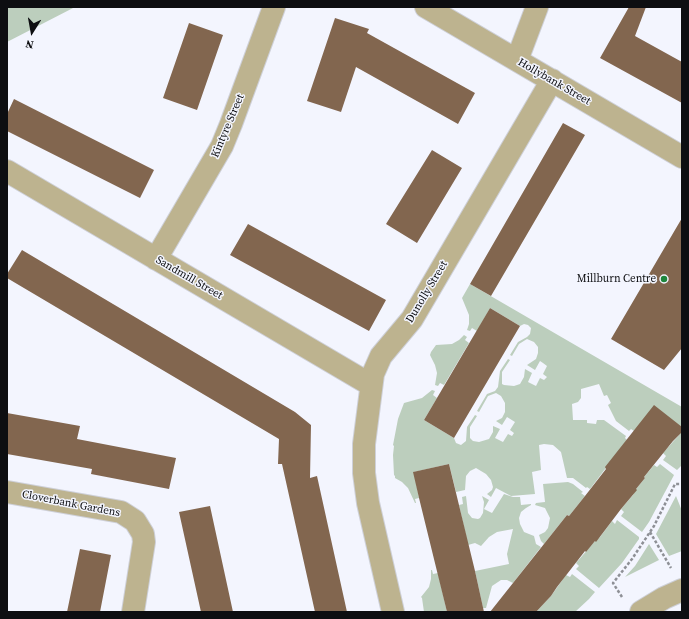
<!DOCTYPE html>
<style>
body{margin:0}
#map{position:relative;width:689px;height:619px;overflow:hidden;background:#f3f5fe;font-family:"Source Serif 4",serif}
canvas{display:block}
.frame{position:absolute;inset:0;border:8px solid #0d0e11;pointer-events:none}
.north{position:absolute;left:12px;top:12px;width:40px;height:40px;-webkit-text-stroke:3px #f3f5fe;paint-order:stroke;rotate:191deg;font-size:11px;font-weight:700;line-height:16px;text-align:center;color:#0d0e11}
.north::after{content:'';display:block;margin:auto;width:14px;height:18px;background:#0d0e11;clip-path:polygon(50% 0,100% 100%,50% 72%,0 100%)}
</style>
<div id="map">
<canvas width="689" height="619"></canvas>
<div class="frame"></div>
<div class="north">N</div>
</div>
<script>
const ctx = document.querySelector('canvas').getContext('2d');
ctx.lineJoin = 'round';
function fill(path, color) { ctx.fillStyle = color; ctx.fill(path, 'evenodd'); }
const shape = rows => new Path2D(rows.map(r => 'M' + r).join(''));
function trace(path, color, width, dash) { ctx.strokeStyle = color; ctx.lineWidth = width; ctx.lineCap = dash ? 'butt' : 'round'; ctx.setLineDash(dash || []); ctx.stroke(path); }
function drawText(font, color, halo, rows, align = 'center') {
  ctx.font = font + ' "Source Serif 4",serif'; ctx.lineWidth = 3; ctx.setLineDash([]); ctx.textBaseline = 'middle'; ctx.strokeStyle = halo; ctx.fillStyle = color; for (const [text, x, y, turn = 0] of rows) {
    ctx.save(); ctx.translate(x, y); ctx.rotate((+turn || 0) * Math.PI / 180); ctx.textAlign = isNaN(turn) ? turn : align; if (halo) ctx.strokeText(text, 0, 0); ctx.fillText(text, 0, 0); ctx.restore();
  }
}
const green = shape([
 [7,7,75,7,7,42],
 [470,284,682,407,682,427,634,431,631,429,629,431,616,421,608,405,611,403,607,395,604,396,599,384,581,389,581,398,578,402,572,404,573,420,587,420,587,423,596,424,597,420,604,420,626,436,625,438,627,440,590,489,587,487,586,488,573,478,567,478,561,452,553,445,544,444,539,445,541,470,532,472,535,494,511,496,496,488,491,497,487,494,492,490,493,487,491,480,486,474,476,468,470,471,466,476,465,490,456,492,449,464,414,472,419,498,415,499,416,503,415,503,408,488,402,482,395,478,395,476,394,475,393,455,394,446,393,445,398,419,404,403,422,398,432,390,435,391,433,395,437,398,424,420,454,438,456,443,461,445,466,441,467,427,475,415,477,416,470,427,470,438,473,441,479,442,489,439,493,432,493,426,500,429,495,438,503,442,508,434,512,436,514,433,510,430,515,422,507,417,502,425,496,421,502,418,505,412,505,403,501,396,496,393,488,396,479,412,477,411,487,394,495,391,498,387,500,371,508,359,510,360,502,372,502,384,504,385,514,386,520,384,524,377,525,369,532,373,528,382,536,386,540,378,544,380,547,377,543,374,547,366,543,363,540,361,535,370,527,365,536,359,538,353,538,347,534,342,527,339,519,344,512,356,510,355,518,342,527,337,530,334,531,328,528,325,524,324,520,326,490,308,477,331,472,328,470,331,467,330,469,324,469,315,462,298],
 [464,335,467,337,465,340,469,343,444,385,440,383,438,386,435,385,437,373,435,365,430,355,431,352,436,345,452,344,459,340],
 [682,429,682,465,677,470,663,460,666,456,663,453,680,434],
 [660,464,674,475,673,477,649,522,642,532,621,516,624,512,621,509,633,495,636,489,645,478,644,477,654,465,657,467],
 [568,482,573,484,583,492,581,493,585,496,569,516,567,515,544,544,541,541,539,535,545,532,548,528,550,518,545,508,535,505,536,503,545,502,543,484],
 [504,494,513,497,520,497,521,505,531,504,531,505,526,508,521,512,519,518,520,524,524,532,534,536,536,544,541,547,513,583,507,580,501,580,492,586,486,608,483,608,475,571,509,564,507,554,513,529,497,532,489,537,481,546,475,543,468,545,459,505,463,504,462,497,466,496,468,513,472,518,478,519,480,518,483,513,484,502,482,496,489,500,484,509,492,513],
 [676,496,682,511,682,551,669,556,656,534],
 [617,520,639,537,639,539,622,563,599,588,576,569,579,566,576,563,595,541,600,537,612,521,615,524],
 [649,544,659,560,625,577,635,566],
 [431,570,432,570,433,574,438,573,447,612,424,612,422,598,421,597,429,587,431,579],
 [572,574,595,592,589,599,575,612,536,612,551,596,566,575,570,577]
]);
const building = shape([
 [629,7,646,7,635,36,682,62,682,103,600,58],
 [335,18,369,29,367,33,475,93,458,124,356,67,341,112,307,101],
 [189,23,223,35,197,110,163,98],
 [14,99,154,170,140,198,7,131,7,114],
 [563,123,585,135,491,296,470,284],
 [432,150,462,168,417,243,386,224],
 [682,218,682,348,664,370,611,339],
 [248,224,386,300,369,331,230,255],
 [22,250,295,412,311,425,310,478,317,476,347,612,315,612,282,464,278,464,279,439,7,278,7,274],
 [490,308,520,326,454,438,424,420],
 [654,405,682,427,682,432,673,441,644,477,645,478,636,489,637,490,621,509,596,542,595,541,586,552,585,551,557,587,551,596,536,612,490,612,567,515,569,516,585,496,606,469,605,467],
 [7,413,80,426,77,439,176,458,169,489,91,474,92,469,7,454],
 [449,464,475,571,484,612,447,612,419,498,413,472],
 [210,506,233,612,201,612,179,512],
 [80,549,111,555,100,612,67,612]
]);
const path = shape([
 [650,532,671,568],
 [622,597,613,583,632,559,654,526,675,484,682,484]
]);
const minor = shape([
 [426,7,682,157],
 [517,60,537,7],
 [7,171,371,385],
 [156,259,222,146,231,124,274,7],
 [7,492,121,512,135,521,143,534,144,542,133,612],
 [393,612,368,503,364,473,364,444,373,374,381,356,412,319,552,80],
 [641,612,664,598,682,590]
]);
const markers = [
 [664,279,4,"#1d863c"]
];
const streetNames = [
 ["Hollybank Street",554,82,30],
 ["Kintyre Street",228,126,-67],
 ["Sandmill Street",189,278,30],
 ["Dunolly Street",427,292,-59],
 ["Cloverbank Gardens",71,504,11]
];
const poiNames = [
 ["Millburn Centre",656,279]
];
fill(green, '#bccebd');
fill(building, '#82664f');
trace(minor, '#ced0d8', 24);
trace(path, '#8e9096', 2.5, [3, 2]);
trace(minor, '#bdb38f', 22);
for (const [x, y, r, color] of markers) { const dot = new Path2D(); dot.arc(x, y, r, 0, 2 * Math.PI); ctx.fillStyle = color; ctx.fill(dot); trace(dot, '#f3f5fe', 1.5); }
drawText('11px', '#0d0e11', '#f3f5fe', streetNames);
drawText('11px', '#0d0e11', '#f3f5fe', poiNames, 'right');
</script>
